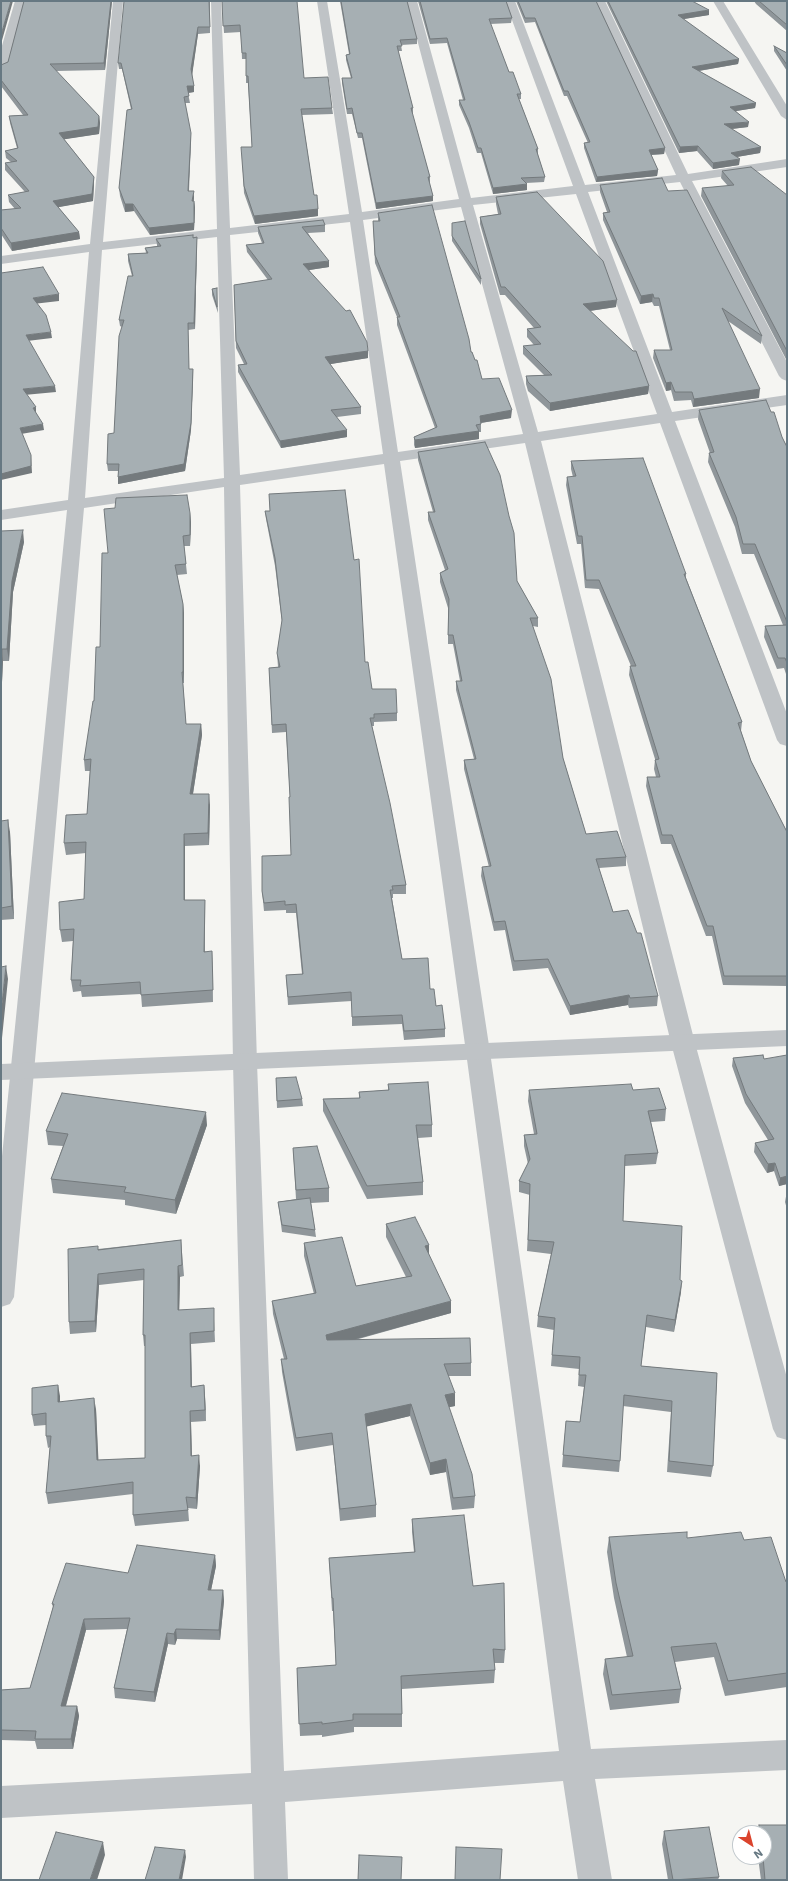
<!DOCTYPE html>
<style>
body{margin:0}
#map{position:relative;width:788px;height:1881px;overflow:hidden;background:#f5f5f2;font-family:"IBM Plex Sans",sans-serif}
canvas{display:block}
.frame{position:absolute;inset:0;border:2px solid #667882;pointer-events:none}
.north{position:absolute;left:732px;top:1825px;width:40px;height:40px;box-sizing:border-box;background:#fff;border:1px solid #c2c9cd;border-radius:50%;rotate:144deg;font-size:11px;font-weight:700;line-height:16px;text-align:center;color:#667882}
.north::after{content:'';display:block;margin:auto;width:14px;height:18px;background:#db442d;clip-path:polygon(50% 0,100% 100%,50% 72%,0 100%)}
</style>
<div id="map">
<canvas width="788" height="1881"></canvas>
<div class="frame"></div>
<div class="north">N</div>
</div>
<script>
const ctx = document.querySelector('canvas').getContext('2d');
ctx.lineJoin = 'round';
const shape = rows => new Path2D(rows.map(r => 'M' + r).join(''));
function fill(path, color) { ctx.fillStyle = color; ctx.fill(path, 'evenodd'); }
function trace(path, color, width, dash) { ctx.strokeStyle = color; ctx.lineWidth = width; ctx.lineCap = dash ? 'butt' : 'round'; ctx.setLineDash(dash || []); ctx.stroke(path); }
const minor = shape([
 [15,1,25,1,7,68,1,71,1,49,15,1],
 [113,1,123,1,103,242,217,229,211,1,221,1,230,228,349,214,317,1,327,1,362,212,459,199,407,1,417,1,471,198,573,186,505,1,515,1,585,185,676,175,595,1,605,1,688,174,787,159,787,167,692,181,787,362,787,381,782,379,779,376,680,182,588,192,672,412,787,395,787,405,675,421,787,714,787,746,780,744,777,740,660,423,541,441,695,1043,787,1378,787,1440,777,1437,773,1429,671,1043,525,443,400,461,490,1052,591,1749,787,1740,787,1770,595,1779,612,1880,578,1880,563,1781,285,1802,288,1880,254,1880,252,1804,1,1818,1,1786,251,1773,233,1063,224,487,84,508,14,1297,10,1304,1,1307,1,1166,67,510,1,520,1,510,68,500,89,252,1,264,1,256,90,244,113,1],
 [576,194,657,414,538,432,473,205,576,194],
 [461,207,523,434,398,452,363,220,461,207],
 [350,222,383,454,240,475,230,235,350,222],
 [217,237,224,478,85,498,102,250,217,237],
 [384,464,466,1052,559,1751,284,1771,257,1063,240,485,384,464],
 [713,1,723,1,787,106,787,120,781,116,713,1]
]);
const tertiary = shape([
 [787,1030,787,1046,1,1080,1,1064,787,1030]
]);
const wall = shape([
 [24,1,112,1,105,70,56,71,99,116,100,123,99,134,64,139,94,177,94,184,93,201,58,207,79,232,80,239,12,251,1,234,1,210,15,209,9,202,8,195,25,192,5,170,5,163,11,162,6,158,5,151,17,148,10,123,9,116,23,115,1,86,1,65,8,62],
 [210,1,210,33,198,34,192,74,194,92,188,93,190,103,185,103,191,140,189,191,194,198,194,201,195,208,194,230,150,235,134,211,125,212,120,196,119,188,131,109,122,69,119,69,118,63],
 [222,1,304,78,332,108,333,114,302,115,314,195,318,209,318,216,255,224,244,193,242,154,252,147,248,83,246,83,246,59,242,59,241,32,224,33],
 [340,1,407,1,417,39,417,44,401,45,402,51,398,51,413,108,413,114,412,114,430,177,430,182,429,182,433,196,433,201,376,209,362,138,358,138,352,114,347,114,342,83,342,78,351,78,346,60,346,55,349,54],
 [418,1,506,1,512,18,511,23,490,24,509,72,521,94,521,99,519,99,538,149,538,155,545,177,544,182,526,183,527,190,493,194,481,153,477,153,469,128,459,105,459,100,463,100,447,43,430,44],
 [516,1,596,1,665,148,664,154,651,155,658,170,657,176,596,182,584,148,584,143,588,143,567,96,564,96,535,22,525,23],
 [606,1,692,1,709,15,683,19,739,59,738,64,699,71,756,103,755,108,736,111,748,127,731,129,761,147,760,153,736,157,739,165,713,169,697,151,679,153],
 [754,1,787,1,787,31,756,4],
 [774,46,787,53,787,71,774,51],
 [722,171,787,195,787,361,701,196,702,188,728,186,721,178],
 [600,185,668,191,762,336,761,344,728,321,759,398,693,407,691,400,674,401,671,390,666,391,653,358,654,350,670,350,659,306,654,306,652,302,640,304,603,220,603,213,607,212,600,192],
 [496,197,616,307,590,311,649,386,648,394,550,411,528,391,526,384,526,376,544,375,523,354,523,346,534,345,527,337,527,329,534,328,505,295,500,295,480,224,480,217,498,214,496,204],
 [378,213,471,352,475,360,482,379,511,418,481,423,481,432,479,432,479,439,415,448,414,445,414,437,435,428,397,325,397,317,375,263,373,221,378,221],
 [452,223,481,279,481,285,452,241],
 [325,225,325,232,308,233,329,267,309,270,368,351,368,358,330,364,361,407,361,414,337,417,347,437,281,448,238,372,238,365,244,364,236,348,234,285,268,280,247,252,246,245,262,243,258,233,258,227],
 [197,237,197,244,195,329,188,330,189,369,193,376,191,430,185,471,118,484,118,471,108,471,107,464,114,433,122,327,120,326,119,320,132,276,128,261,128,254,146,253,145,248,157,246,157,245,156,239],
 [217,288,218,313,212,295,212,289],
 [699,410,782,437,787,447,787,677,784,668,777,669,764,637,765,626,783,625,754,554,742,554,735,527,708,462,709,453,710,453,698,419],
 [418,452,517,581,538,618,538,627,533,626,563,758,586,834,626,857,626,866,599,868,613,912,658,996,657,1006,629,1008,628,1005,570,1015,548,968,513,971,505,930,494,931,481,876,482,867,489,867,464,769,464,760,474,759,456,690,456,681,460,681,453,644,448,644,448,608,440,582,440,573,445,570,428,520,428,512,433,512,418,460],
 [571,461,686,574,686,578,742,722,741,731,751,761,787,832,787,986,723,985,712,936,706,936,671,844,661,844,646,786,647,777,656,777,654,769,655,760,655,759,629,675,630,666,631,666,599,589,585,588,581,544,577,544,566,485,567,477,573,477,571,469],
 [269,494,365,662,372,689,397,713,397,721,374,722,374,726,372,726,406,885,406,894,393,894,393,898,392,898,402,959,430,989,436,1006,445,1029,445,1037,404,1040,402,1024,352,1026,352,1001,288,1005,286,975,302,974,296,913,286,913,286,910,264,911,262,891,291,855,290,797,286,732,272,733,269,668,278,667,277,653,282,622,275,566,266,519,265,511,270,511],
 [190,513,191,523,190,546,184,546,187,574,177,575,183,604,184,614,184,683,183,683,186,724,201,724,202,735,193,794,210,805,209,845,185,846,185,900,205,900,205,951,212,963,213,1002,142,1007,141,994,82,997,81,991,73,992,71,980,73,941,62,942,60,930,84,899,86,853,66,855,64,843,87,814,90,771,85,771,84,760,94,701,100,647,108,553],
 [1,531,24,542,13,592,9,661,3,661,1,703],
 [1,821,10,832,14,919,1,920],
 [763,1055,787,1184,779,1186,774,1171,767,1173,754,1152,755,1143,768,1140,745,1103,732,1066,733,1058],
 [276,1078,302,1099,303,1106,277,1108],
 [388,1084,432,1125,432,1137,418,1138,423,1182,423,1195,367,1199,323,1111,323,1099,359,1098,359,1092,388,1090],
 [529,1090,633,1090,666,1109,665,1121,651,1122,658,1153,656,1164,625,1166,623,1221,680,1280,681,1292,674,1332,646,1327,641,1366,717,1373,713,1466,711,1477,667,1472,671,1412,623,1406,620,1461,619,1472,562,1467,566,1421,580,1422,584,1387,578,1386,579,1369,551,1366,554,1330,537,1327,538,1316,551,1254,527,1251,530,1195,519,1192,519,1181,528,1164,524,1146,524,1135,534,1134,528,1101],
 [207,1125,176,1214,125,1205,125,1200,53,1193,51,1179,63,1146,48,1145,46,1131],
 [293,1148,329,1188,329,1202,311,1203,315,1230,316,1237,282,1232,279,1209,278,1202,296,1199],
 [787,1191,787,1209,785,1202],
 [386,1224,429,1245,429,1255,451,1313,355,1340,471,1363,471,1376,448,1376,455,1406,449,1407,475,1496,474,1508,452,1510,446,1472,430,1475,410,1416,366,1426,376,1505,376,1517,340,1521,333,1445,296,1451,282,1372,281,1359,284,1359,273,1314,272,1301,314,1294,304,1256,304,1243,356,1286,406,1277,386,1237],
 [181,1240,184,1276,180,1277,179,1310,214,1319,215,1342,191,1344,192,1387,204,1385,205,1396,206,1421,191,1422,192,1456,200,1466,197,1509,188,1508,189,1521,135,1526,133,1515,133,1494,48,1504,46,1493,50,1447,48,1448,46,1436,46,1425,34,1426,32,1415,60,1396,60,1402,96,1409,98,1460,145,1458,145,1346,144,1346,143,1335,144,1280,99,1285,96,1332,70,1334,69,1322,98,1246,98,1249],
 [412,1519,473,1586,505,1650,504,1663,494,1663,495,1670,494,1683,402,1689,402,1727,354,1727,354,1732,322,1737,322,1735,300,1736,297,1668,336,1665,333,1611,332,1611,329,1558,414,1552,412,1532],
 [609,1537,687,1538,744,1540,786,1582,787,1582,787,1687,725,1696,714,1657,675,1662,681,1689,679,1703,610,1710,603,1674,605,1659,627,1657,614,1598,607,1552],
 [215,1555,216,1566,211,1590,223,1590,224,1601,220,1640,177,1639,175,1645,168,1644,155,1702,115,1698,114,1688,127,1629,86,1630,66,1706,77,1706,79,1716,73,1749,37,1749,35,1741,1,1740,1,1690,30,1688,53,1607,52,1604,128,1573],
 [759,1825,787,1825,787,1880,761,1880,758,1857,764,1857,764,1833,757,1833],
 [664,1831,719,1877,718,1880,668,1880,662,1844]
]);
const shadedWall = shape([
 [11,1,13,1,1,44,1,35],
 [111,1,112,1,105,70,104,63],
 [709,10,709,15,678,20,678,15],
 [198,27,198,34,192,76,191,69],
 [739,59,738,64,692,72,692,67],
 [187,86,194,86,194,92,187,93],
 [756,103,755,108,730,112,730,107],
 [99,116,100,123,99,134,60,140,59,133],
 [749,122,748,127,723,130,724,124],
 [191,133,191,140,188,198,188,191],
 [698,146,697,151,679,153,680,147],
 [761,147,760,153,731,158,731,153],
 [665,148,664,154,648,155,649,150],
 [740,159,739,165,713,169,713,163],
 [658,170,657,176,596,182,597,177],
 [94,177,94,184,93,201,54,208,53,201],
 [527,184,527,190,493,194,493,188],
 [194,191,194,198,192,208,192,201],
 [433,196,433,201,376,209,376,203],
 [194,201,195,208,194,230,150,235,149,228],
 [125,204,133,204,134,211,125,212],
 [318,209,318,216,255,224,254,216],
 [79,232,80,239,12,251,11,243],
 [197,237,197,244,195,329,194,323],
 [329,261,329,267,303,271,303,264],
 [59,294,59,301,33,304,33,298],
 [653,294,652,302,640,304,641,296],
 [617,300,616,307,582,312,583,304],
 [51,332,52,338,27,341,26,335],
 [368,351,368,358,325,365,325,357],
 [193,369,193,376,191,430,185,471,118,484,118,477],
 [671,382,671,390,666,391,666,383],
 [55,386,56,392,24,395,23,389],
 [649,386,648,394,550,411,550,403],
 [760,389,759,398,693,407,694,399],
 [36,407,36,414,33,408],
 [512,410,511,418,480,423,480,416],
 [43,424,44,430,21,434,20,428],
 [347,430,347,437,281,448,280,441],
 [479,431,479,439,415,448,415,440],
 [31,455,32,473,1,480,1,474],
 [190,513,191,523,190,546],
 [23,530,24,542,13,592,9,661,7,649,12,581],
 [183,604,184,614,184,683,183,672],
 [2,649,3,661,1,703,1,663],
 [201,724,202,735,191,806,190,794],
 [209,794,210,805,209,845,208,833],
 [8,820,10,832,14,919,12,906],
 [184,834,185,846,185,912,184,900],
 [205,900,205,911,204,963,204,952],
 [212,951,212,963,213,1002,213,990],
 [6,966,8,979,2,1038,1,1033,1,1013],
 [629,995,628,1005,570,1015,570,1006],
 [206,1112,207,1125,176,1214,175,1200],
 [775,1163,774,1171,767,1173,768,1164],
 [787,1176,787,1184,779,1186,780,1178],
 [429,1245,429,1257,425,1246],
 [178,1266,180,1277,179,1321,178,1310],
 [98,1274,99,1285,96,1332,95,1321],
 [682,1281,681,1292,674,1332,675,1320],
 [451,1301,451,1313,327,1347,326,1335],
 [190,1333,191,1344,192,1398,191,1387],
 [58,1385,60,1396,60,1413,58,1402],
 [204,1385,205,1396,206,1421,205,1410],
 [455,1393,455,1406,445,1408,445,1395],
 [94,1398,96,1409,99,1471,97,1460],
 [411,1404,410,1416,365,1427,365,1414],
 [190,1411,191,1422,192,1467,191,1456],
 [199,1455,200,1466,197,1509,196,1498],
 [446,1459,446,1472,430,1475,430,1463],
 [215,1555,216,1566,209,1600,208,1590],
 [223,1590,224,1601,220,1640,219,1630],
 [84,1619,86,1630,63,1716,61,1706],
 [176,1629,177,1639,175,1645,174,1634],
 [167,1633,168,1644,155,1702,154,1692],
 [77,1706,79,1716,73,1749,71,1739],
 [103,1842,105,1855,97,1880,90,1880],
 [185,1850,186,1857,182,1880,179,1880]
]);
const building = shape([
 [1,1,11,1,1,35,1,1],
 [24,1,111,1,104,63,50,64,99,116,98,127,59,133,94,177,92,194,53,201,79,232,11,243,1,228,1,210,21,208,8,195,29,191,5,163,17,161,5,151,18,148,9,116,28,115,1,80,1,65,8,62,24,1],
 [124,1,209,1,210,27,198,27,191,69,194,86,187,86,189,96,184,97,191,133,188,191,194,191,192,201,194,201,194,223,149,228,133,204,125,204,119,188,127,110,132,109,121,63,118,63,124,1],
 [222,1,297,1,304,78,328,77,332,108,301,109,314,195,317,195,318,209,254,216,244,186,241,147,252,147,248,76,246,76,246,53,242,53,240,25,223,26,222,1],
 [341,1,407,1,417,39,400,40,402,46,397,46,413,108,411,108,430,177,428,177,433,196,376,203,362,133,357,133,352,108,347,109,342,78,352,78,346,55,350,54,341,1],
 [420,1,506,1,512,18,489,19,509,72,513,72,521,94,517,94,538,149,536,149,545,177,521,178,527,184,493,188,481,148,478,148,469,122,459,100,465,100,447,38,430,39,420,1],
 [518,1,596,1,665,148,649,150,658,170,597,177,584,143,590,142,568,91,564,91,535,18,525,18,518,1],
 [608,1,692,1,709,10,678,15,739,59,692,67,756,103,730,107,749,122,724,124,761,147,731,153,740,159,713,163,698,146,680,147,608,1],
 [759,1,787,1,787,25,759,1],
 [774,46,787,53,787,65,774,46],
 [751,167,787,195,787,351,702,188,734,185,722,171,751,167],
 [662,178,668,191,687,190,762,336,722,308,760,389,694,399,692,392,675,392,671,382,666,383,654,350,672,350,659,298,654,298,653,294,641,296,603,213,610,212,600,185,662,178],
 [537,192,603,261,617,300,583,304,633,351,636,351,649,386,550,403,528,382,526,376,552,375,523,346,541,344,527,329,541,327,505,287,501,287,480,217,501,214,496,197,537,192],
 [432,205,469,339,471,352,472,352,475,360,477,360,482,379,499,378,512,410,480,416,481,424,476,425,479,431,415,440,414,437,437,427,397,317,400,317,375,255,373,221,380,221,378,213,432,205],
 [323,220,325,225,302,227,329,261,303,264,346,311,350,310,367,342,368,351,325,357,361,407,331,410,347,430,280,441,238,365,247,364,236,341,234,285,272,279,246,245,264,243,258,227,323,220],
 [465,221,481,279,452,236,452,223,465,221],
 [193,235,193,238,197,237,194,323,188,323,189,369,193,369,191,423,184,464,118,477,119,464,107,464,108,434,114,433,119,336,124,320,119,320,128,276,133,276,128,254,148,253,145,248,161,246,156,239,193,235],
 [43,267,59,294,33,298,46,315,51,332,26,335,55,386,23,389,36,407,33,408,43,424,20,428,31,455,31,466,1,474,1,273,43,267],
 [217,288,217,307,212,289,217,288],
 [766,400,771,412,774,412,782,437,787,447,787,622,755,544,743,544,736,517,709,453,714,452,699,410,766,400],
 [485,442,500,475,509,516,514,533,517,581,538,618,530,618,551,679,563,758,586,834,617,831,626,857,596,859,613,912,628,910,637,933,641,933,658,996,630,998,629,995,570,1006,548,959,514,961,505,921,494,922,482,867,491,866,464,760,476,759,456,681,462,681,453,635,448,635,449,599,440,573,448,569,428,512,435,512,418,452,485,442],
 [643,458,686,574,684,574,742,722,738,723,751,761,787,832,787,976,724,976,713,926,707,926,672,835,662,835,647,777,660,777,655,760,659,759,630,666,636,666,599,580,586,580,582,536,578,536,567,477,576,476,571,461,643,458],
 [345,490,354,560,359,559,365,662,368,662,372,689,396,689,397,713,374,714,374,718,370,718,390,803,406,885,392,886,393,890,390,890,402,959,428,958,430,989,434,989,436,1006,442,1005,445,1029,404,1031,402,1015,352,1017,351,992,288,997,286,975,303,974,296,904,285,905,285,901,264,903,262,891,262,856,291,855,289,797,290,797,286,724,272,725,269,668,280,667,277,653,282,620,275,558,265,511,270,511,269,494,345,490],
 [187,495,190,513,190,535,183,536,186,564,175,565,183,604,183,672,182,672,186,724,201,724,190,794,209,794,208,833,184,834,184,900,205,900,204,952,212,951,213,990,141,995,140,982,80,986,81,980,71,980,74,929,60,930,59,902,84,899,86,842,64,843,66,815,87,814,91,759,84,760,93,701,94,701,96,647,100,647,102,553,108,553,104,509,115,508,116,498,187,495],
 [23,530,12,581,7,649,2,649,1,663,1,531,23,530],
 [787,625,787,663,785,658,778,658,765,626,787,625],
 [8,820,12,906,1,908,1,821,8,820],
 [6,966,1,1013,1,967,6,966],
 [763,1055,764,1059,787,1055,787,1176,780,1178,775,1163,768,1164,755,1143,774,1139,746,1094,733,1058,763,1055],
 [296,1077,302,1099,277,1101,276,1078,296,1077],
 [428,1082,432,1125,416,1125,423,1182,367,1186,323,1099,360,1098,359,1092,389,1090,388,1084,428,1082],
 [631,1084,633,1090,659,1088,666,1109,648,1111,658,1153,625,1155,623,1221,682,1226,680,1280,682,1281,675,1320,647,1315,641,1366,717,1373,713,1466,669,1461,672,1401,624,1395,620,1461,563,1455,566,1421,580,1422,586,1375,579,1375,580,1357,552,1355,555,1318,538,1316,554,1242,528,1240,530,1184,519,1181,530,1159,524,1135,537,1134,529,1090,631,1084],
 [62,1093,206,1112,175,1200,124,1192,126,1187,51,1179,68,1134,46,1131,62,1093],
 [317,1146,329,1188,296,1190,293,1148,317,1146],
 [310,1198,315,1230,282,1225,278,1202,310,1198],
 [415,1217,429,1245,425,1246,451,1301,326,1335,327,1340,470,1338,471,1363,444,1364,455,1393,445,1395,472,1474,475,1496,453,1498,446,1459,430,1463,411,1404,365,1414,376,1505,340,1509,332,1433,296,1438,281,1359,287,1359,272,1301,316,1293,304,1243,342,1237,356,1286,412,1276,386,1224,415,1217],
 [181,1240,182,1265,178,1266,178,1310,214,1308,214,1331,190,1333,191,1387,204,1385,205,1410,190,1411,191,1456,199,1455,196,1498,186,1497,188,1510,133,1515,133,1482,46,1493,51,1436,46,1436,46,1413,32,1415,32,1388,58,1385,58,1402,94,1398,97,1460,145,1458,145,1335,143,1335,144,1269,98,1274,95,1321,69,1322,68,1249,98,1246,98,1250,181,1240],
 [464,1515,473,1586,504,1583,505,1650,493,1649,495,1670,401,1676,402,1714,353,1714,353,1720,322,1724,322,1722,299,1724,297,1668,336,1665,333,1598,332,1598,329,1558,415,1552,412,1519,464,1515],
 [687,1532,687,1538,741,1532,744,1540,771,1537,786,1582,787,1582,787,1673,728,1681,716,1643,671,1647,681,1689,612,1695,605,1659,633,1656,616,1583,609,1537,687,1532],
 [137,1545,215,1555,208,1590,223,1590,219,1630,176,1629,174,1634,167,1633,154,1692,114,1688,130,1618,84,1619,61,1706,77,1706,71,1739,35,1739,36,1731,1,1730,1,1690,30,1688,54,1604,52,1604,66,1563,128,1573,137,1545],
 [759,1825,787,1825,787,1880,765,1880,763,1857,764,1857,764,1833,760,1833,759,1825],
 [709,1827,719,1877,673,1880,664,1831,709,1827],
 [56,1832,103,1842,90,1880,39,1880,56,1832],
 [155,1847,185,1850,179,1880,145,1880,155,1847],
 [456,1847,502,1849,500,1880,455,1880,456,1847],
 [359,1855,402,1857,401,1880,358,1880,359,1855]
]);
fill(minor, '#bfc3c6');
fill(tertiary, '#bfc3c6');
fill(wall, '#8f969a');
fill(shadedWall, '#747a7d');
fill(building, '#a6afb3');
trace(building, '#747a7d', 1);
</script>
